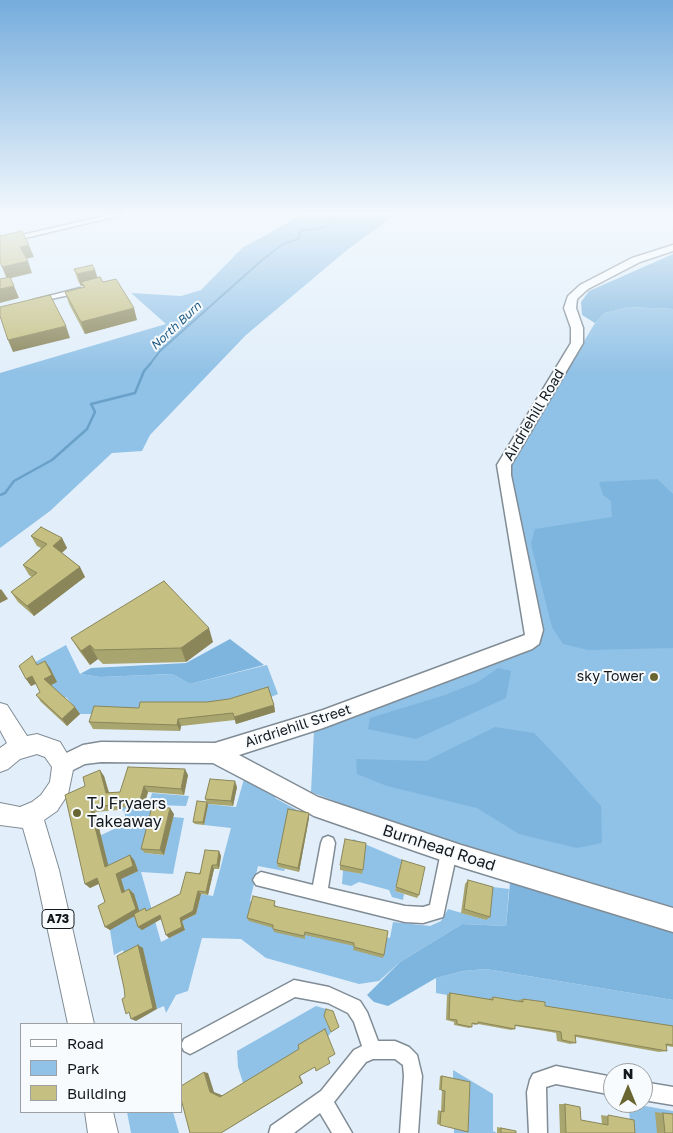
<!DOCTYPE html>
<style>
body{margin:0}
#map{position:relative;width:673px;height:1133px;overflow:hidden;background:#e2effa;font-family:"Golos Text",sans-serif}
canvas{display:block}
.legend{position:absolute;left:20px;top:1023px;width:162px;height:90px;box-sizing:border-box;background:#f8fbfd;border:1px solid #9ca0a3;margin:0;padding:6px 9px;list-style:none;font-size:15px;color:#13181c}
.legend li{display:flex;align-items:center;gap:10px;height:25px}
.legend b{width:25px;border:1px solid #9ca0a3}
.north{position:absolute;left:603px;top:1063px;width:50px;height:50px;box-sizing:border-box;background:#f8fbfd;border:1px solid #9ca0a3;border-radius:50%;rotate:0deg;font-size:14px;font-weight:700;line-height:20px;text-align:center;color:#13181c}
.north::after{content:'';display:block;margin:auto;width:18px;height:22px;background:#6a6632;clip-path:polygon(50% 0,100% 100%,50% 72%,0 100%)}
</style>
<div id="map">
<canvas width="673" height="1133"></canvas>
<ul class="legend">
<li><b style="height:6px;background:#fff"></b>Road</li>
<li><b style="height:14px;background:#90c1e6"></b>Park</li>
<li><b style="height:14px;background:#c5c081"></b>Building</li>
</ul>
<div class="north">N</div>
</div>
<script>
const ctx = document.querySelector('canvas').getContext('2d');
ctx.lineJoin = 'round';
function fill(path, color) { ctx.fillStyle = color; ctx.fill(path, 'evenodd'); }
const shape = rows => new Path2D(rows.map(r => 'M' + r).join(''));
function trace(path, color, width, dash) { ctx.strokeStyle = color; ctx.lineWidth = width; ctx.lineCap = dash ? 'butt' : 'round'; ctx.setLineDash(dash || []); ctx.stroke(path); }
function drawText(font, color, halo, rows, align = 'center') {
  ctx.font = font + ' "Golos Text",sans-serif'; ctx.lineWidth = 4; ctx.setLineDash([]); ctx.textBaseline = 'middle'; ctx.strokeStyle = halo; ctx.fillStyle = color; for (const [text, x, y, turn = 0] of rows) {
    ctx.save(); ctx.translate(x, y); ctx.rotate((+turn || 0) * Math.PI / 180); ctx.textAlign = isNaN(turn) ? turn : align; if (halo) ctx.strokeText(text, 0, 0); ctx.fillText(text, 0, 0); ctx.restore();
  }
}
const green = shape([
 [302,215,395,215,347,250,246,335,150,435,142,451,112,453,50,511,0,548,0,373,166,324,131,293,181,296,201,290,242,248],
 [628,307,673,309,673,910,409,830,311,792,314,730,536,644,512,486,512,461,595,323,605,313],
 [66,645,80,674,100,677,172,674,190,684,267,665,278,694,271,697,97,714,80,714,66,697,58,704,28,666],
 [244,779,276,795,275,798,308,816,278,867,285,869,284,871,258,866,250,901,308,921,390,938,393,922,430,926,441,921,448,909,486,920,477,885,509,889,506,926,462,924,400,962,379,981,359,984,266,958,241,939,202,938,188,991,176,995,166,1013,164,1006,157,1009,148,980,129,981,148,971,143,949,125,957,123,950,114,955,110,930,127,898,80,845,127,823,124,811,119,810,121,798,143,809,144,804,149,804,152,793,189,796,186,806,156,805,145,853,164,855,173,817,184,818,173,874,141,872,161,942,185,930,182,921,196,914,201,894,213,896,231,828,204,825,208,804,236,807],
 [353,839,412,864,400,865,395,891,404,894,403,900,392,897,389,890,359,882,351,886,342,884,343,870,362,874,351,845],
 [486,969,673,1000,673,1028,519,1020,490,999,489,1022,475,1000,436,993,436,978,463,971],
 [316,1006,326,1009,324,1017,331,1033,304,1062,243,1083,238,1067,237,1051],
 [453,1070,493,1094,493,1131,497,1133,454,1133],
 [634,1104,673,1111,673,1115,658,1133,631,1133,629,1110],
 [127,1112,173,1112,179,1133,131,1133]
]);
const forest = shape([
 [673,254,673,309,628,307,605,313,595,323,582,315,581,302,589,291],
 [657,479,673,494,673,648,588,650,563,644,552,627,531,544,535,529,612,517,611,501,603,495,599,482],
 [230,639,264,665,190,684,172,674,100,677,80,674,91,668,186,663],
 [498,668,511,671,506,698,416,739,368,729,370,718,445,695,478,682],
 [495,727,534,733,559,759,601,806,602,843,577,848,519,834,477,808,387,786,357,774,356,759,426,761],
 [510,883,673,932,673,1000,486,969,463,971,436,978,388,1006,374,1002,367,995,400,962,462,924,506,926]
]);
const streamFar1 = shape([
 [150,364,160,351,261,261,283,244,299,239,300,231,326,227,335,215]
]);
const stream = shape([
 [0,495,5,493,14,481,52,460,87,429,95,412,91,404,135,393,144,371,151,363]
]);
const street = shape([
 [109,215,122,215,0,244,0,240,109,215],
 [80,288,84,290,83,292,37,302,33,300,80,288],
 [328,836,333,838,335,843,328,888,405,906,423,907,430,905,441,852,444,847,449,844,454,847,457,852,443,917,423,923,405,922,256,885,253,880,256,875,261,872,313,885,321,843,323,838,328,836],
 [294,980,329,987,360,1001,367,1012,378,1041,395,1041,409,1047,417,1055,422,1076,418,1133,400,1133,404,1076,403,1065,395,1059,373,1059,366,1062,334,1102,352,1133,332,1133,320,1113,294,1133,269,1133,271,1126,321,1091,354,1050,362,1046,354,1022,348,1013,328,1003,295,997,196,1051,190,1054,184,1051,181,1045,184,1039,294,980],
 [556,1066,613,1077,613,1095,556,1084,546,1087,547,1133,529,1133,527,1092,530,1080,533,1074,556,1066],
 [643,1082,673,1087,673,1105,643,1100,643,1082]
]);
const secondary = shape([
 [673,245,673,251,640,262,588,289,577,299,576,308,583,328,583,343,511,465,511,475,543,630,539,644,532,649,323,728,239,755,318,797,461,845,673,908,673,932,461,867,314,816,213,763,101,762,85,764,63,775,56,772,53,765,56,758,83,745,101,742,215,743,323,710,525,635,497,465,571,343,571,328,564,308,568,296,580,285,632,258,673,245]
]);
const primary = shape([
 [0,703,7,705,27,736,37,734,60,742,74,765,68,794,57,811,44,820,59,870,94,1024,68,1024,35,870,23,828,0,825,0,803,20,807,32,802,41,795,50,782,52,767,45,757,37,754,20,759,8,769,0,772,0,748,7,743,0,730,0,703],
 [85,1112,113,1112,118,1133,88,1133,85,1112]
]);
const wall = shape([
 [74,269,98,278,103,282,137,320,85,334,69,304,65,292,83,287,83,286,81,286,78,281],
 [31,536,62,538,67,548,62,553,80,567,85,577,34,616,18,602,11,592,32,577,29,575,23,565,41,548,37,546],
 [71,638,213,642,186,662,103,664,98,659,90,665,80,652],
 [38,665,50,668,57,682,51,685,80,714,67,726,41,702,36,695,40,692,36,684,31,686,26,679],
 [274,705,275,712,236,724,235,720,181,726,180,731,93,729,89,722,139,708],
 [188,775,184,795,148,792,143,809,119,807,119,810,95,812,108,866,134,860,138,871,121,879,125,892,129,889,134,894,139,911,148,910,180,894,219,851,221,856,219,869,214,869,208,895,201,894,196,914,182,921,185,930,169,938,161,919,142,930,138,927,134,916,110,930,105,927,105,902,99,884,90,888,85,884,85,786,104,776,109,792,120,792],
 [237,787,233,806,208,804,205,799],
 [207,802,208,805,204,825,195,824,193,822],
 [309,813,309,818,299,872,278,867,277,863],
 [174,814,164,855,145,853,141,849],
 [366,843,362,874,340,870,340,865],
 [400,865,419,895,417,898,395,891],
 [468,880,490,917,486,920,461,913,465,884],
 [276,905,276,906,384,955,383,958,353,950,354,946,305,935,305,939,274,932,273,928,249,921,247,918],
 [450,993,489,999,493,997,519,1001,519,1000,523,999,545,1006,673,1026,673,1047,666,1046,667,1051,659,1052,576,1037,576,1043,570,1044,557,1041,556,1033,551,1032,515,1026,515,1029,511,1030,478,1024,475,1025,472,1024,472,1027,469,1028,454,1025,454,1022,446,1020,447,995],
 [440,1076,442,1076,470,1082,440,1125,437,1124,438,1110,441,1111,442,1090,439,1090],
 [559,1104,565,1104,581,1120,602,1124,601,1115,634,1120,635,1133,560,1133],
 [655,1112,663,1113,673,1133,657,1133],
 [497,1127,511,1130,516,1133,497,1133]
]);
const shadedWall = shape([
 [29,245,34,257,25,259,20,247],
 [28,261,32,273,7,279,2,267],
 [95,270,99,282,81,282,83,286,81,286,77,274],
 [14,286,19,298,0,303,0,289],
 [134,308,137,320,85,334,81,322],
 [66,326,70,338,13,352,8,340],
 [62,538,67,548,58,556,53,546],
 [80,567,85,577,34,616,27,606],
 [1,589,8,599,0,603,0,590],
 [209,628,213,642,186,662,181,648],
 [90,645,98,659,90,665,81,651],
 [45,661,50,668,57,682,49,686,44,679],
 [32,676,37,683,31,686,26,679],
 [274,705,275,712,236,724,234,717],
 [75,707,80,714,67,726,62,719],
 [178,719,181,726,180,731,177,725],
 [185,769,188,775,184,795,181,789],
 [100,770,104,776,110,798,106,793],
 [235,781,237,787,233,806,231,801],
 [144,786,148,792,143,809,139,804],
 [115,801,119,807,119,810,114,805],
 [207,802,208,805,204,825,203,822],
 [90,807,95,812,110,872,105,867],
 [170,808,174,814,164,855,160,850],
 [309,813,309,818,299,872,298,868],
 [219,851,221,856,219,869,217,865],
 [130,855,134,860,138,871,121,879,127,898,122,893,116,874],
 [212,865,214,869,208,895,206,892],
 [97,878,102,882,90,888,85,884],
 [129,889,134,894,140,913,110,930,105,927],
 [198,891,201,894,196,914,182,921,185,930,169,938,166,935,180,918],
 [160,915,163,918,142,930,138,927],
 [138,945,143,948,157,1009,136,1021,131,1019],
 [315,1067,300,1076,303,1083,221,1133,299,1076],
 [204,1072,208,1073,214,1092,224,1096,220,1097,210,1092]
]);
const building = shape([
 [22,231,29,245,20,247,28,261,2,267,0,262,0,236,22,231],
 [92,265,95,270,77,274,74,269,92,265],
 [10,277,14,286,0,289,0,279,10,277],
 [100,277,103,282,116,279,134,308,81,322,65,292,85,287,81,282,100,277],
 [50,295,66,326,8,340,0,316,0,307,50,295],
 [41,527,62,538,53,546,80,567,27,606,11,592,37,573,23,565,47,544,31,536,41,527],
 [164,581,209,628,181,648,95,650,90,645,81,651,71,638,164,581],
 [32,656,37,665,45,661,52,675,44,679,75,707,62,719,36,695,40,692,32,676,26,679,19,666,32,656],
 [268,687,274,705,234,717,233,713,178,719,177,725,89,722,94,706,139,708,140,702,207,702,229,699,268,687],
 [128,767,185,769,181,789,144,786,139,804,115,801,114,805,90,807,105,867,130,855,133,866,116,874,122,893,129,889,136,909,105,927,98,906,105,902,97,878,85,884,65,795,85,786,83,777,100,770,106,793,120,792,128,767],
 [210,779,235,781,231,801,205,799,210,779],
 [197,801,207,802,203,822,193,822,197,801],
 [152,807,170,808,160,850,141,849,152,807],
 [288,809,309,813,298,868,277,863,288,809],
 [345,839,366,843,363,870,340,865,345,839],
 [205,850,219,851,217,865,212,865,206,892,198,891,193,911,180,918,182,927,166,935,160,915,138,927,134,914,145,908,146,911,180,894,186,872,200,874,205,850],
 [402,860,425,867,419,895,396,887,402,860],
 [468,880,493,887,490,917,464,909,468,880],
 [253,896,275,901,274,906,388,931,384,955,354,947,354,943,305,932,304,936,273,929,273,925,247,918,253,896],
 [138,945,153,1008,131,1019,129,1012,126,1014,122,999,125,997,124,988,117,956,138,945],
 [450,993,493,1000,493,997,523,1002,523,999,545,1002,545,1006,673,1026,673,1045,666,1044,667,1051,575,1035,576,1043,562,1040,561,1032,556,1031,515,1025,515,1029,478,1022,478,1024,472,1023,472,1027,457,1024,457,1020,449,1019,450,993],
 [326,1009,333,1011,339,1027,331,1032,324,1016,326,1009],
 [325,1029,335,1054,328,1058,330,1063,316,1071,315,1067,299,1076,302,1083,221,1133,190,1133,181,1099,181,1086,204,1072,210,1092,220,1097,299,1049,298,1045,325,1029],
 [442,1076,470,1082,468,1132,440,1125,441,1111,444,1112,445,1091,441,1090,442,1076],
 [565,1104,580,1107,581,1120,608,1125,608,1115,634,1120,635,1133,566,1133,565,1104],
 [663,1113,673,1114,673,1133,665,1133,663,1113],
 [501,1128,516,1131,516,1133,501,1133,501,1128]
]);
const markers = [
 [654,677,5,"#6a6632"],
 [77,813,5,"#6a6632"]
];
const farWaternames = [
 ["North Burn",176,326,-43]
];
const shields = [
 [58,919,32]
];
const shieldNames = [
 ["A73",58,919]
];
const streetNames = [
 ["Airdriehill Road",534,415,-59],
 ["Airdriehill Street",298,726,-18]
];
const poiNames = [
 ["sky Tower",644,677]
];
const nearPoinames = [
 ["TJ Fryaers",87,804],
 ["Takeaway",87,822]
];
const nearStreetnames = [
 ["Burnhead Road",439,848,18]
];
fill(green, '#90c1e6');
fill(forest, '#7eb5de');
trace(streamFar1, '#6aa1c9', 2);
trace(stream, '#6aa1c9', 2.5);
trace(street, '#808c95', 3);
trace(secondary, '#808c95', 3);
trace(primary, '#808c95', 2);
fill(street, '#fff');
fill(secondary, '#fff');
fill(primary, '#fff');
fill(wall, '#a9a56f');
fill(shadedWall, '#8a865a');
fill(building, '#c5c081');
trace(building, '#8a865a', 1);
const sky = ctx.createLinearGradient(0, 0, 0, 374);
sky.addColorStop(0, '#75acdc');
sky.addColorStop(0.57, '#f2f8fd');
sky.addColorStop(1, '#f2f8fd00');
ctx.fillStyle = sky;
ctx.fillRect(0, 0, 673, 374);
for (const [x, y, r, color] of markers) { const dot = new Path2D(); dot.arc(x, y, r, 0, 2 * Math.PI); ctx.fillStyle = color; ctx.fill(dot); trace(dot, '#f8fbfd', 2); }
drawText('italic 12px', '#1d5b83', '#f8fbfd', farWaternames);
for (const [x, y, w] of shields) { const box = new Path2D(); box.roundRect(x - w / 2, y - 9.5, w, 19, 4); ctx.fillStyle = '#f8fbfd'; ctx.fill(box); trace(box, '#13181c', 1); }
drawText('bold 12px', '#13181c', null, shieldNames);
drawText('14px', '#13181c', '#f8fbfd', streetNames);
drawText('14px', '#13181c', '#f8fbfd', poiNames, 'right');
drawText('16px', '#13181c', '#f8fbfd', nearPoinames, 'left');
drawText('16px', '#13181c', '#f8fbfd', nearStreetnames);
</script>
